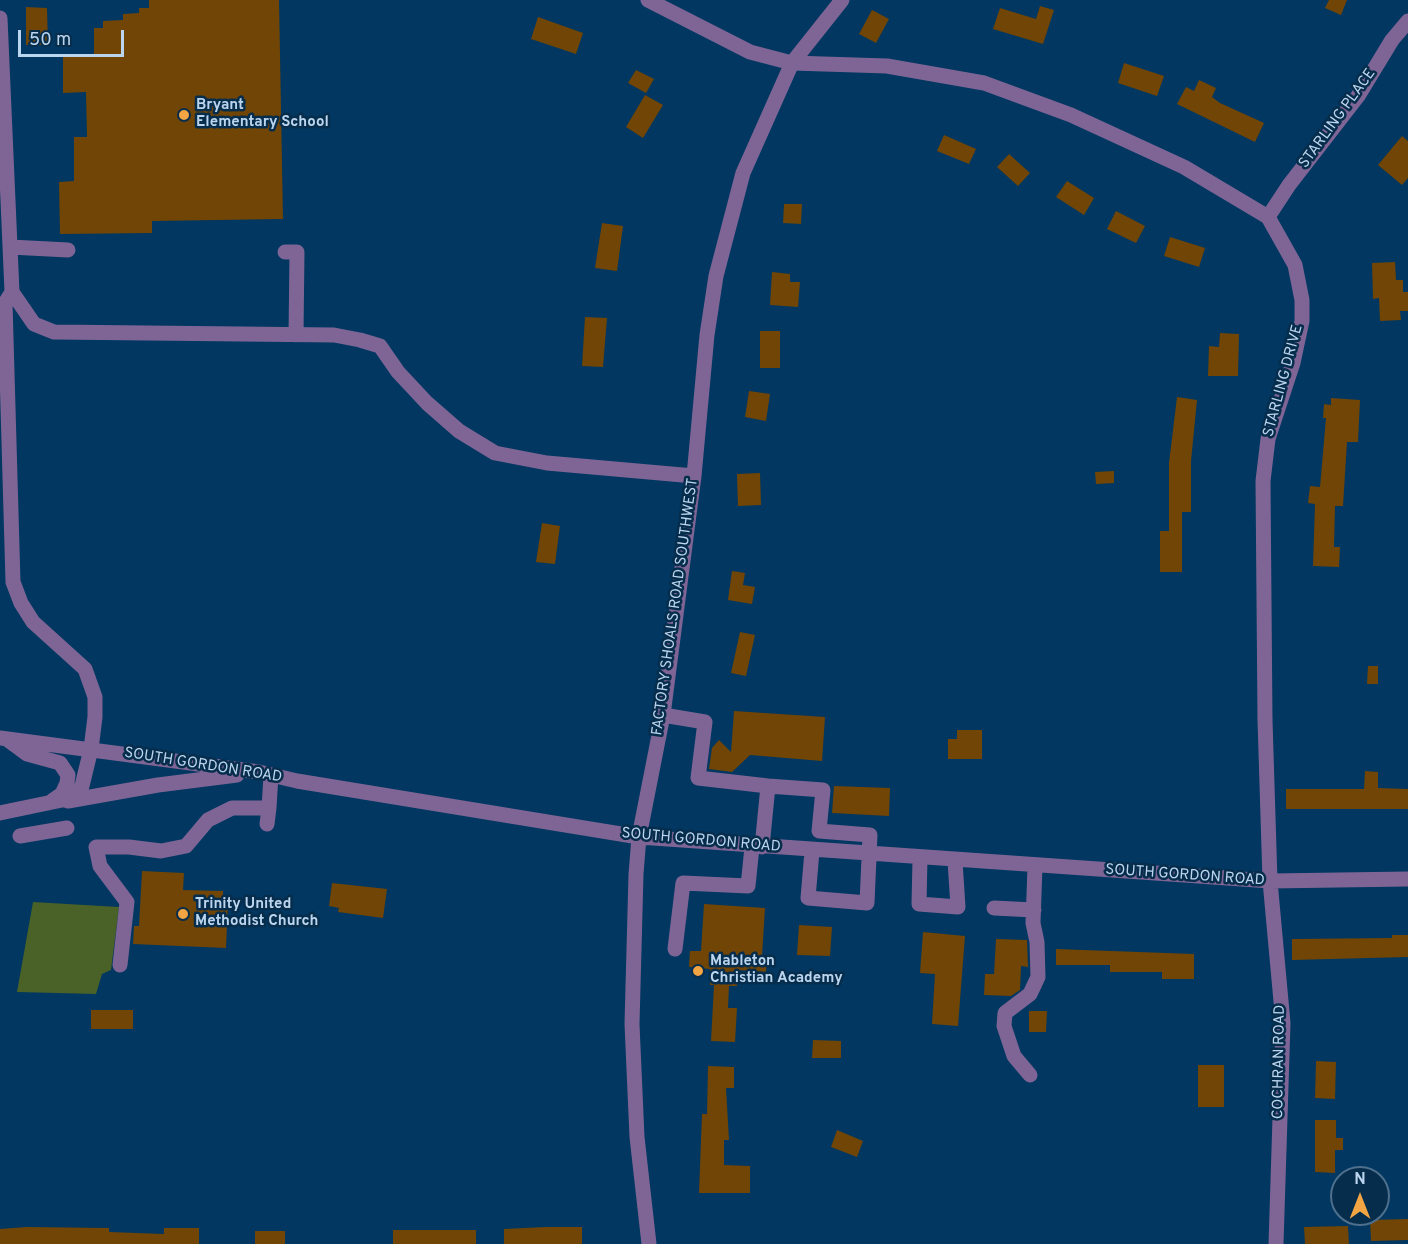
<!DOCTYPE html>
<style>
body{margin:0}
#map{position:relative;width:1408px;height:1244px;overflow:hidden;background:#013760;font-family:Overpass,sans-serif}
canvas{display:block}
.north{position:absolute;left:1330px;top:1166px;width:60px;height:60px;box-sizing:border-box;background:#062d4c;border:2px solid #4f708d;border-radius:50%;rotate:0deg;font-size:16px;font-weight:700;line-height:24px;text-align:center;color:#bcd5ee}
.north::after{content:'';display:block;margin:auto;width:21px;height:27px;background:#f3a443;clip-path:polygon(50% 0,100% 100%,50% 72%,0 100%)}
.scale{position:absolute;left:18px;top:30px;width:106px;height:27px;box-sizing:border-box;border:3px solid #bcd5ee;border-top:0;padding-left:8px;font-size:18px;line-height:21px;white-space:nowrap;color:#bcd5ee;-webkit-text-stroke:4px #062d4c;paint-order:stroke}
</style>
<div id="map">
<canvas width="1408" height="1244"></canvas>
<div class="north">N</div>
<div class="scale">50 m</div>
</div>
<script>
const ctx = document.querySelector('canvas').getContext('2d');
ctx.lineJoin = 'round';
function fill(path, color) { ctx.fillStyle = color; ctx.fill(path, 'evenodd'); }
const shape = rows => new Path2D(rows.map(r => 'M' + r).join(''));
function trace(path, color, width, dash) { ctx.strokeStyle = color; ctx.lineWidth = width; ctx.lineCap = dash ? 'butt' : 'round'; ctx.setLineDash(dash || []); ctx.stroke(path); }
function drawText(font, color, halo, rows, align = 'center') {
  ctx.font = font + ' Overpass,sans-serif'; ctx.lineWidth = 5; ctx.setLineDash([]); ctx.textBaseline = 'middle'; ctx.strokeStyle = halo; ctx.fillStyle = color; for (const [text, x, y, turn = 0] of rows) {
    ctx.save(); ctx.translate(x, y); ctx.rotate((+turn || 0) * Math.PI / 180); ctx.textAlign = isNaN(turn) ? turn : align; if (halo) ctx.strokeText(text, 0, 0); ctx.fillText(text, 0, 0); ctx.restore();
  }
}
const green = shape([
 [33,902,119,907,111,970,102,974,96,994,17,992]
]);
const building = shape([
 [149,0,279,0,283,219,152,221,152,233,60,234,59,182,74,181,74,137,87,137,86,92,63,93,63,55,94,55,94,28,103,28,103,21,123,20,123,14,139,13,139,8,149,8],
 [1329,0,1347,0,1341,15,1325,8],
 [1040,6,1054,10,1043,44,993,29,1000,8,1036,19],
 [26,7,47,8,48,45,26,45],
 [872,10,889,19,876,43,859,34],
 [538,17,583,33,576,54,531,39],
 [1124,63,1164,76,1157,96,1118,83],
 [636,70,654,79,646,93,628,83],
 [1199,80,1216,88,1212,97,1220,103,1264,123,1255,142,1177,104,1186,87,1194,91],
 [645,95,663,105,643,138,626,127],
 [944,135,976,149,969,164,937,151],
 [1402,136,1408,141,1408,178,1402,185,1378,165],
 [1009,154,1030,173,1018,186,997,167],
 [1067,181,1094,198,1084,215,1056,197],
 [784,204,802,204,801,224,783,223],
 [1116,211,1145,226,1136,243,1107,229],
 [602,223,623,226,617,271,595,268],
 [1170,237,1205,248,1199,267,1164,256],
 [1395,262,1396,280,1403,280,1403,292,1408,292,1408,311,1400,311,1401,320,1380,321,1379,298,1373,299,1372,263],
 [772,272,790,274,790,282,800,282,798,307,770,305],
 [585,317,607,318,603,367,582,366],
 [760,331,780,331,780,368,760,368],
 [1220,333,1239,334,1238,376,1208,376,1209,346,1219,347],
 [749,391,770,394,766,421,745,417],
 [1177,397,1197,400,1191,461,1191,512,1182,512,1182,572,1160,572,1160,531,1169,531,1169,463],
 [1331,398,1360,400,1358,442,1347,442,1343,506,1335,506,1334,547,1340,547,1339,567,1313,566,1315,504,1308,503,1310,486,1320,487,1326,418,1323,418,1324,404,1331,405],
 [1114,471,1114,483,1096,484,1095,472],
 [760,473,761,505,738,506,737,474],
 [542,523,560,526,555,564,536,562],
 [732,571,745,573,743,585,755,587,752,604,728,600],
 [740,632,755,635,746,676,731,673],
 [1368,666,1378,666,1378,684,1367,684],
 [734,711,825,717,822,761,750,755,732,772,709,769,712,748,719,740,731,752],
 [957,730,982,730,982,759,948,759,948,739,957,739],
 [1365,771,1378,772,1378,788,1408,789,1408,809,1286,809,1286,789,1364,789],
 [834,786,890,788,889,816,832,813],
 [142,871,184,873,183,890,223,891,223,902,228,903,226,948,133,944,134,926,139,926],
 [332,883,387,889,383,918,338,912,339,908,329,906],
 [704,904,765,908,762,956,767,956,766,972,738,970,737,986,729,986,728,1008,737,1008,735,1042,711,1041,714,985,710,985,710,969,689,967,690,951,701,951],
 [799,925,832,927,830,956,797,955],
 [923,932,965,936,958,1026,932,1024,935,974,920,973],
 [1392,935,1408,935,1408,957,1292,960,1292,939,1392,938],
 [996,939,1027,940,1028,967,1021,966,1020,990,1011,996,984,995,985,974,994,974],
 [1056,949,1194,954,1194,979,1162,979,1162,972,1110,972,1110,965,1056,965],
 [91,1010,133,1010,133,1029,91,1029],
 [1029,1011,1047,1011,1046,1032,1029,1032],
 [813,1040,841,1041,841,1058,812,1058],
 [1316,1061,1336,1062,1335,1099,1315,1098],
 [1198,1065,1224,1065,1224,1107,1198,1107],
 [708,1066,734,1067,734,1088,726,1088,729,1140,724,1140,724,1165,750,1166,750,1193,699,1193,702,1114,707,1114],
 [1315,1120,1336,1120,1336,1138,1343,1138,1343,1150,1335,1150,1335,1173,1315,1172],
 [837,1130,863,1141,857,1157,831,1147],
 [1408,1219,1408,1240,1371,1241,1370,1220],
 [1348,1226,1349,1244,1305,1244,1304,1227],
 [27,1227,109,1228,109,1232,164,1234,164,1228,199,1228,199,1244,0,1244,0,1229],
 [546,1227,582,1227,582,1244,504,1244,504,1229],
 [393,1230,476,1230,476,1244,393,1244],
 [255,1231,285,1231,285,1244,255,1244]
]);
const minor = shape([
 [648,0,750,52,792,63,887,66,984,83,1071,115,1184,167,1268,217,1295,265,1302,300,1302,321,1293,363,1268,439,1263,481,1265,720,1270,881,1283,1023,1276,1244],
 [0,18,12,292,34,324,54,332,334,335,360,340,380,346,398,372,427,403,459,431,495,453,547,463,694,476],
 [1268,217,1289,185,1358,96,1392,40,1408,21],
 [10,247,68,250],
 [285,252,297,252,296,335],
 [663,715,705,722,698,778,768,786],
 [0,738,259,772,297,781,639,837,1270,881,1408,879],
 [8,740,27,754,60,763,68,775,67,783,62,794,52,801],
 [68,801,158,785,237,775],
 [269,808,271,775],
 [0,813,67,799,76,795,82,786,91,749,95,717,95,697,85,669,33,622,21,603,13,582,5,303,12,292],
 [20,836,67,828],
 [762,847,768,786,823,790,819,831,870,835,867,903,808,898,812,851],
 [920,859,919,904,958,907,955,861],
 [994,908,1034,910],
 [675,949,683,883,748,886,752,847],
 [120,965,127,902,100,866,96,847,129,847,161,851,186,846,208,820,232,808,269,808,267,824],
 [1030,1075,1014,1056,1004,1026,1005,1013,1030,994,1038,977,1037,942,1033,923,1035,866],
 [649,1244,637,1137,632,1024,636,874,639,837,663,715,694,476,707,335,716,276,743,173,792,63,842,0]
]);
const markers = [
 [184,115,6,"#f3a443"],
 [183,914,6,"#f3a443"],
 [698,971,6,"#f3a443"]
];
const poiNames = [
 ["Bryant",196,106],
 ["Elementary School",196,123],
 ["Trinity United",195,905],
 ["Methodist Church",195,922],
 ["Mableton",710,962],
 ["Christian Academy",710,979]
];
const streetNames = [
 ["STARLING PLACE",1338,119,-54],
 ["STARLING DRIVE",1284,381,-75],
 ["FACTORY SHOALS ROAD SOUTHWEST",676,607,-82],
 ["SOUTH GORDON ROAD",203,766,9],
 ["SOUTH GORDON ROAD",701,841,5],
 ["SOUTH GORDON ROAD",1185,876,4],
 ["COCHRAN ROAD",1280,1062,-89]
];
fill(green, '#4a6128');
fill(building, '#714505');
trace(minor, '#7e6595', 15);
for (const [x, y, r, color] of markers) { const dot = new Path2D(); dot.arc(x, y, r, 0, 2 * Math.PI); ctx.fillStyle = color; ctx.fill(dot); trace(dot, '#062d4c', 2); }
drawText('bold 15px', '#bcd5ee', '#062d4c', poiNames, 'left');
drawText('15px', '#bcd5ee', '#062d4c', streetNames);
</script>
